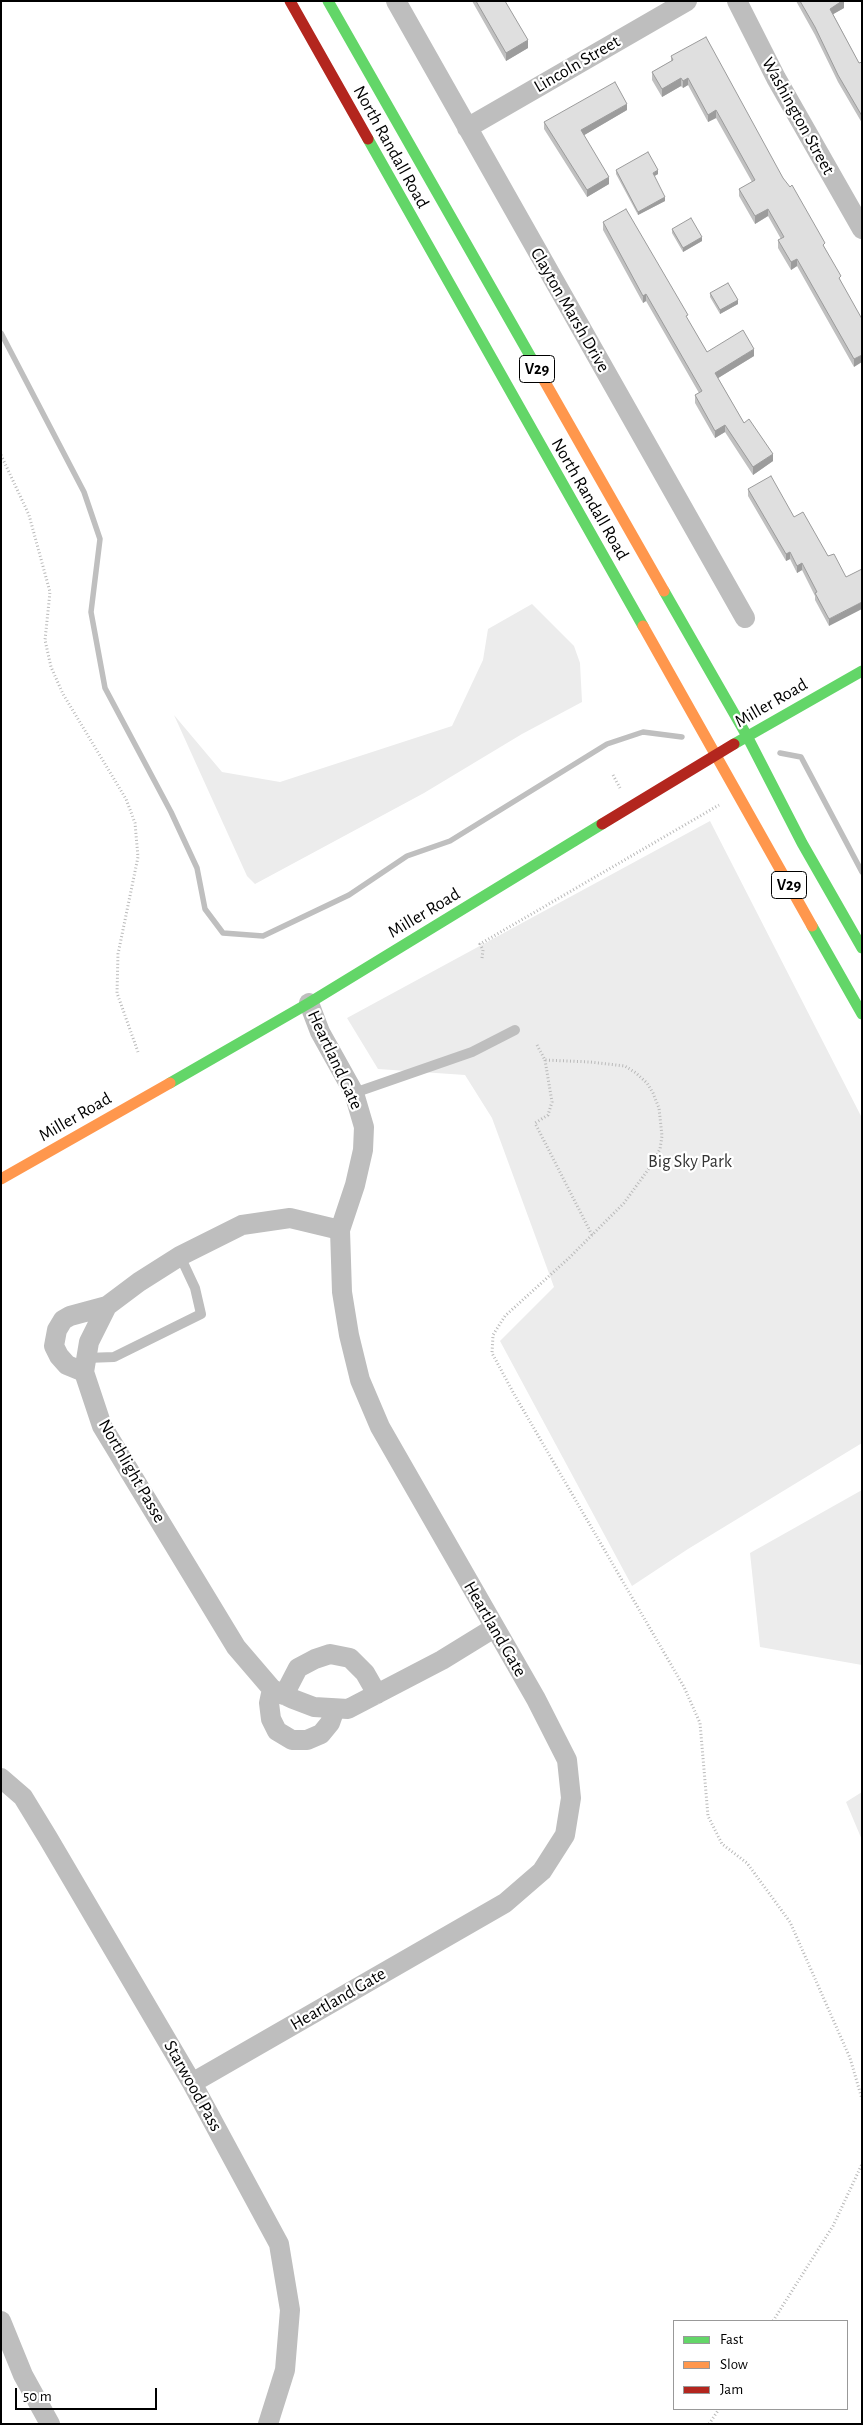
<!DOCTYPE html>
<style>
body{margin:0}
#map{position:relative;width:863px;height:2425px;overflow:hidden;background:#fff;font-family:"Alegreya Sans",sans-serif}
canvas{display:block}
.frame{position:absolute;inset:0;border:2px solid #000;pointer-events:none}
.legend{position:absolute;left:673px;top:2320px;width:175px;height:90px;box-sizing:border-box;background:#fff;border:1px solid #999;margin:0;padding:6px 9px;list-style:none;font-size:15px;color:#000}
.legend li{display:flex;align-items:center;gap:10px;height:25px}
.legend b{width:25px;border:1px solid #999}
.scale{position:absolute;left:15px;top:2388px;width:142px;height:22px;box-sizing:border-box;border:2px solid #000;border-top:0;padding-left:6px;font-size:15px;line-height:18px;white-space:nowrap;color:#000;-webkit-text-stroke:4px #fff;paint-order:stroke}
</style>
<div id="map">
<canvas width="863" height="2425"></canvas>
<div class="frame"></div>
<ul class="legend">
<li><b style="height:6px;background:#63d668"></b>Fast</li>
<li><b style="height:6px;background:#ff974d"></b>Slow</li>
<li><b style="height:6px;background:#b3261e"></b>Jam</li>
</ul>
<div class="scale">50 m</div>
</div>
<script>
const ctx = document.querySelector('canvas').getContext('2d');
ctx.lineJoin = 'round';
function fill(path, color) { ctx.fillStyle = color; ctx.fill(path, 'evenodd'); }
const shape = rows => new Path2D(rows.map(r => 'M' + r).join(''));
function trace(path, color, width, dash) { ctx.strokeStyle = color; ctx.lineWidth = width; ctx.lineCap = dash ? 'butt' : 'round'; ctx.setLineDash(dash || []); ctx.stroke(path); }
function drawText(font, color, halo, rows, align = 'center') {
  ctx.font = font + ' "Alegreya Sans",sans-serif'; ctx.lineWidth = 4.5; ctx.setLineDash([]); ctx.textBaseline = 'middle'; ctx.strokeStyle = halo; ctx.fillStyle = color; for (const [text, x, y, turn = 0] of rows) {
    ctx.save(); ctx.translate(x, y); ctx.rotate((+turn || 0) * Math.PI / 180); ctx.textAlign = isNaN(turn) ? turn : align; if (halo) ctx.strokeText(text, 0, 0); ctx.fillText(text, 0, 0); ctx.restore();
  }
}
const green = shape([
 [532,604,574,646,580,663,582,702,522,734,424,793,255,884,247,876,174,715,222,772,280,782,452,726,483,660,488,629],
 [710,821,862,1118,862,1443,688,1549,632,1586,500,1341,554,1287,492,1118,465,1075,378,1069,347,1018],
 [862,1490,862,1665,760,1647,750,1553],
 [862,1792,862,1840,846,1802]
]);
const stream = shape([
 [1,333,84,492,100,539,91,612,105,688,171,812,197,868,205,909,223,933,263,936,349,895,407,856,450,841,607,744,643,732,682,737],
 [780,753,801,757,862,872]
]);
const path = shape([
 [1,455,29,515,50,592,45,640,51,667,63,694,126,799,135,823,138,857,118,954,117,993,138,1052],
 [613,775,620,788],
 [482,958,483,950,480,944,719,805],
 [537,1045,545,1060,590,1062,625,1066,636,1073,647,1083,653,1093,659,1108,662,1136,660,1149,650,1167,624,1203,569,1258,505,1316,493,1335,492,1353,514,1394,684,1687,700,1723,708,1816,722,1844,747,1863,790,1922,850,2058,862,2099],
 [545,1060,552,1102,548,1115,535,1123,592,1235],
 [773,2321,833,2226,862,2164],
 [709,2424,719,2409]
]);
const lane = shape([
 [354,1093,472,1052,515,1030],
 [86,1358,114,1357,201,1314,195,1288,180,1256]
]);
const street = shape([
 [396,1,745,618],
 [737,1,776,78,862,229],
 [467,128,687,1],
 [84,1372,67,1365,59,1356,54,1346,57,1330,63,1320,70,1316,107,1306],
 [272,1689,293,1699,314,1707,348,1709,442,1660,494,1628],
 [284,1695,298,1668,315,1659,330,1654,350,1658,365,1673,377,1694],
 [335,1709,330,1723,321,1734,307,1740,292,1740,277,1731,271,1719,269,1703,272,1689,236,1647,102,1426,84,1372,89,1342,107,1306,139,1282,180,1256,242,1225,290,1218,340,1230],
 [1,1778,23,1797,48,1838,192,2083,279,2244,290,2310,285,2370,268,2424],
 [192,2083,505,1903,542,1871,565,1835,571,1798,567,1760,536,1699,380,1427,360,1380,349,1335,342,1292,340,1230,355,1185,363,1150,364,1127,354,1093,320,1032,309,1003],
 [1,2321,23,2375,50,2424]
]);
const fast = shape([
 [328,1,537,368],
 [368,139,643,626],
 [664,591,747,736,802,843,862,948],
 [734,744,862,671],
 [812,926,862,1014],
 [170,1083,309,1003,602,824]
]);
const slow = shape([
 [537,368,664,591],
 [643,626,812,926],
 [1,1179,170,1083]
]);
const jam = shape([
 [290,1,368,139],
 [602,824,734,744]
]);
const wall = shape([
 [472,1,506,1,505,2,528,48,506,61],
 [796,1,844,1,844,8,833,14,859,63,862,62,862,123,838,82,815,35],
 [671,56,783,178,825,248,847,294,862,319,854,367,797,266,791,270,778,248,778,240,781,239,768,216,755,224,739,196,739,189,752,182,716,118,708,122,688,85,683,88,681,86,662,97,652,80,652,72,671,61],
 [627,110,584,135,609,184,587,197,544,129,544,122],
 [616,170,658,174,654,176,665,201,638,215,616,174],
 [603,222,688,320,707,352,754,356,718,378,744,423,773,461,753,475,725,432,715,438,695,403,695,395,699,393,646,301,643,303,603,230],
 [672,229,702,241,683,252,672,233],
 [710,293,738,304,720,314,710,297],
 [748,489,794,517,828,556,834,554,829,626,815,600,815,596,802,570,797,573,790,559,786,561,748,496]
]);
const shadedWall = shape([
 [841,1,844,1,844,8,830,16,830,9],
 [528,40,528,48,506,61,506,53],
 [681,78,681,86,662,97,662,89],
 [688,78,688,85,683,88,683,81],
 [627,104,627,110,581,137,581,130],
 [716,110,716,118,708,122,708,115],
 [658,170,658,174,653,177,653,173],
 [609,177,609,184,587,197,587,190],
 [665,197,665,201,638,215,638,212],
 [768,209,768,216,755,224,755,216],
 [702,237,702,241,683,252,683,248],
 [797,259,797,266,791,270,791,262],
 [646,294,646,301,643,303,643,296],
 [738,300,738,304,720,314,720,310],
 [754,349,754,356,715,380,715,373],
 [862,355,862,362,854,367,854,359],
 [725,425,725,432,715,438,715,431],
 [773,454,773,461,753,475,753,467],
 [790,552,790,559,786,561,786,554],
 [802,563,802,570,797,573,797,566],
 [862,602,862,609,829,626,829,619]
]);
const building = shape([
 [476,1,505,1,528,40,506,53,476,1],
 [800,1,842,1,830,9,859,63,862,62,862,116,838,75,815,27,800,1],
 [706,37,783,178,790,187,792,185,825,243,823,245,841,276,839,278,862,319,862,355,854,359,797,259,791,262,778,240,784,237,768,209,755,216,739,189,755,180,716,110,708,115,688,78,683,81,681,78,662,89,652,72,673,60,671,56,706,37],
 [615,82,627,104,581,130,609,177,587,190,544,122,615,82],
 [648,152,658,170,653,173,665,197,638,212,616,170,648,152],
 [626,209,688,315,686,316,707,352,743,330,754,349,715,373,744,423,749,419,773,454,753,467,725,425,715,431,695,395,702,391,646,294,643,296,603,222,626,209],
 [691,218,702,237,683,248,672,229,691,218],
 [728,283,738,300,720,310,710,293,728,283],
 [771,476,794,517,803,512,828,556,834,554,846,577,862,569,862,602,829,619,815,593,817,592,802,563,797,566,790,552,786,554,748,489,771,476]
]);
const shields = [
 [537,369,35],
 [789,885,35]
];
const shieldNames = [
 ["V29",537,369],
 ["V29",789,885]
];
const streetNames = [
 ["Lincoln Street",577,64,-30],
 ["Washington Street",798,116,61],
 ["North Randall Road",391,147,61],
 ["Clayton Marsh Drive",570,310,60],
 ["North Randall Road",590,499,60],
 ["Miller Road",771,703,-30],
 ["Miller Road",424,913,-31],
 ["Heartland Gate",335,1060,65],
 ["Miller Road",75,1117,-30],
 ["Northlight Passe",132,1471,60],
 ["Heartland Gate",495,1629,60],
 ["Heartland Gate",338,1999,-30],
 ["Starwood Pass",193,2086,61]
];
const parkNames = [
 ["Big Sky Park",690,1162]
];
fill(green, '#ececec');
trace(stream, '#bfbfbf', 5.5);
trace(path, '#b9b9b9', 3, [1, 2.5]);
trace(lane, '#bebebe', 10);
trace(street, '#bebebe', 20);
trace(fast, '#63d668', 11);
trace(slow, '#ff974d', 11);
trace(jam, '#b3261e', 11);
fill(wall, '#c0c0c0');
fill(shadedWall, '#9c9c9c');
fill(building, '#dfdfdf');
trace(building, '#9c9c9c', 1);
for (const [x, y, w] of shields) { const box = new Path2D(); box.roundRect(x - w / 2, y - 13.5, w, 27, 4); ctx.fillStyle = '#fff'; ctx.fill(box); trace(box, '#000', 1); }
drawText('bold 16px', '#000', null, shieldNames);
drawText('18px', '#000', '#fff', streetNames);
drawText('18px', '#333', '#fff', parkNames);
</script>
